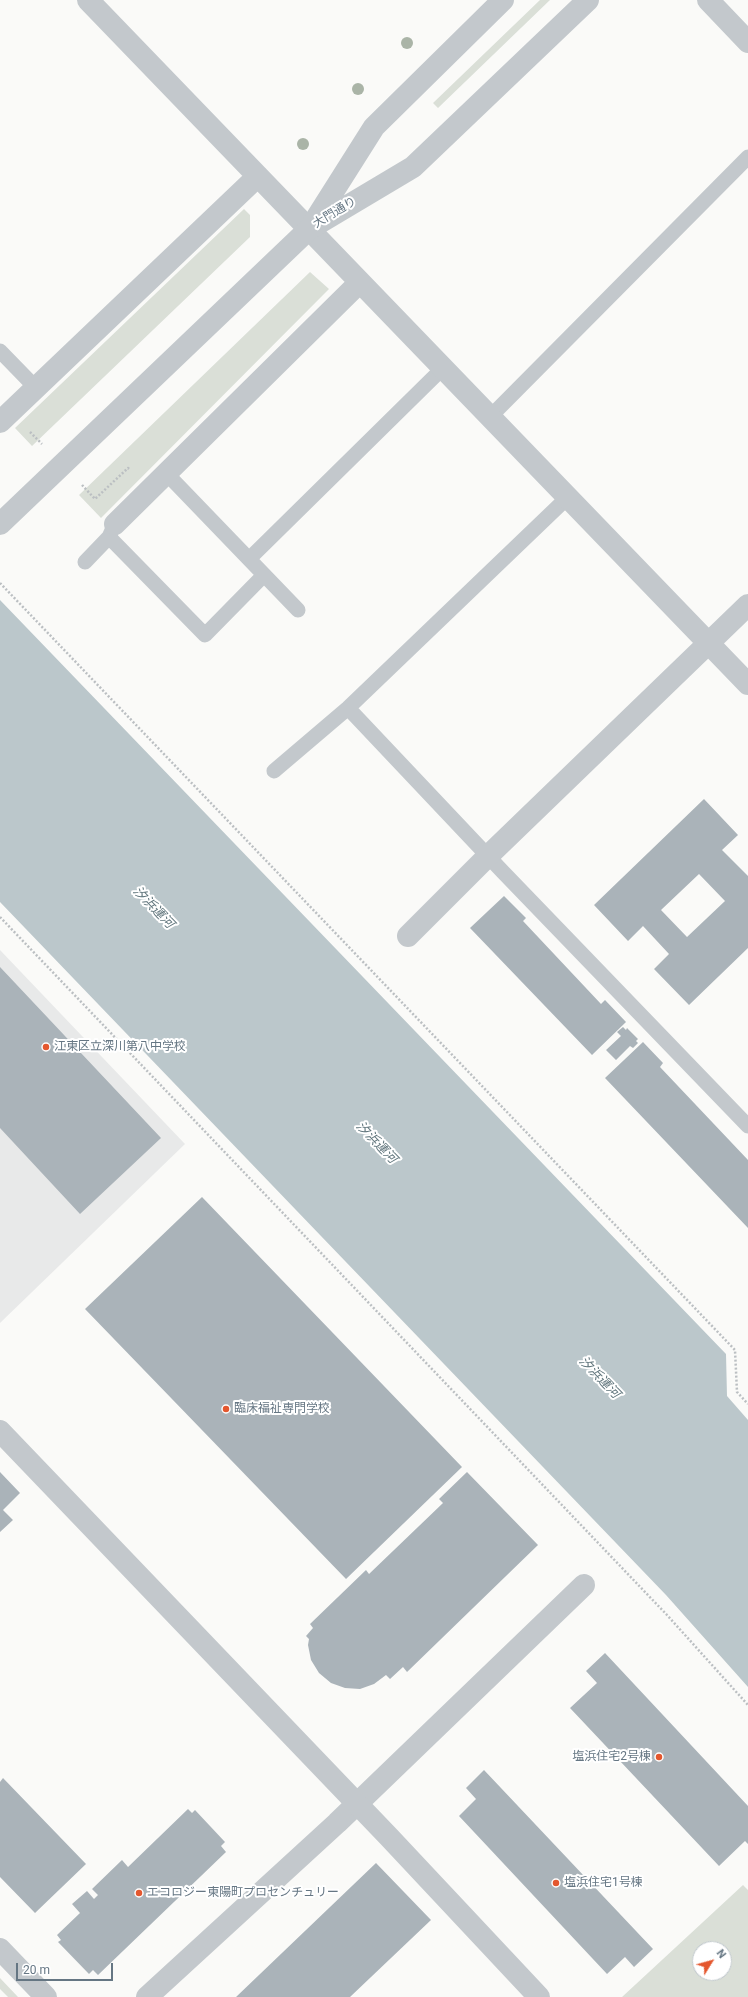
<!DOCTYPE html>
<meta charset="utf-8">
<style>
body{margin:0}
#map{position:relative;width:748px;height:1997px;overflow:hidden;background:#fafaf8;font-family:Roboto,sans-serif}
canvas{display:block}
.north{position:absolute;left:692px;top:1941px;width:40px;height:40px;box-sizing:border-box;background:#fff;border:1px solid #c1c8cd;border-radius:50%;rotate:53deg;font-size:11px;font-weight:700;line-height:16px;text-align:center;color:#657683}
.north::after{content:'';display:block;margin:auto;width:14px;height:18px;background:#e4572e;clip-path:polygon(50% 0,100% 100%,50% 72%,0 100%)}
.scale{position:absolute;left:16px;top:1963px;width:97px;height:18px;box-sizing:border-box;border:2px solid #657683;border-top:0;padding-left:5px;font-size:12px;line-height:14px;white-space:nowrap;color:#657683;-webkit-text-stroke:3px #fff;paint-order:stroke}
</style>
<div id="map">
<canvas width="748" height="1997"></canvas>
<div class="north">N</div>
<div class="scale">20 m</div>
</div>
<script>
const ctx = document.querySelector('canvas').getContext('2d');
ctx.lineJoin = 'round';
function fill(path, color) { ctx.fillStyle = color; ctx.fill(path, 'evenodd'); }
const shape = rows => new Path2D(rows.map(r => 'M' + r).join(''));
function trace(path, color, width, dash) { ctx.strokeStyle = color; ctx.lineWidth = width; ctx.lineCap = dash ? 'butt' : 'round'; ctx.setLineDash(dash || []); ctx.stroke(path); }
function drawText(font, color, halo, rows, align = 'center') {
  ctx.font = font + ' Roboto,"Noto Sans JP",sans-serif'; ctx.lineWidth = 4; ctx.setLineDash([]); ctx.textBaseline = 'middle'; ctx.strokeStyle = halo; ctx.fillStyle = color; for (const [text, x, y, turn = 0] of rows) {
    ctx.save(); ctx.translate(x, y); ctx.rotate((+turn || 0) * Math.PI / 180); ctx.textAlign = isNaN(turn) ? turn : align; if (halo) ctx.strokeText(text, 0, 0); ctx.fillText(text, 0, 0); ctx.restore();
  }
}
const built = shape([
 [0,950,185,1144,0,1323]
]);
const green = shape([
 [540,0,550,0,438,108,433,103],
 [244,209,250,215,250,237,32,446,15,428],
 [310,272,329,289,101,518,79,495],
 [743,1885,748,1890,748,1997,622,1997],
 [700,1949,724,1949,724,1973,700,1973],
 [0,1978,18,1997,8,1997,0,1989]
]);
const water = shape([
 [0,600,726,1354,727,1396,748,1420,748,1687,666,1595,0,902]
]);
const building = shape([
 [704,799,738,835,722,850,748,876,748,948,689,1005,654,969,669,954,643,926,628,941,594,905],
 [699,874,725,901,687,937,661,910],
 [504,896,526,918,523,921,601,1004,605,1000,626,1022,592,1055,470,928],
 [0,967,161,1138,80,1214,0,1128],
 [623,1027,626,1030,627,1028,638,1039,636,1041,638,1043,633,1048,630,1046,616,1060,606,1050,621,1036,617,1032],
 [643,1042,663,1063,660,1067,748,1160,748,1228,605,1078],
 [202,1197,462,1467,346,1579,85,1309],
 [0,1472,20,1493,3,1510,13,1520,0,1532],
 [467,1472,538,1545,407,1672,403,1667,390,1679,386,1675,374,1684,360,1689,345,1688,331,1683,319,1673,311,1660,308,1645,309,1639,306,1636,313,1628,310,1624,366,1570,369,1574,443,1503,439,1499],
 [605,1653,748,1806,748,1844,745,1841,719,1866,570,1708,597,1683,586,1671],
 [484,1770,653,1949,634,1967,625,1957,607,1974,459,1816,476,1799,466,1788],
 [3,1778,86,1864,35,1913,0,1877,0,1782],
 [188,1809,192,1813,195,1810,225,1842,221,1846,226,1852,98,1975,93,1970,89,1974,58,1942,61,1940,57,1935,80,1913,72,1904,87,1891,94,1899,98,1895,92,1889,122,1860,128,1867],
 [376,1863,431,1920,350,1997,236,1997]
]);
const path = shape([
 [30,432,42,444],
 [82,485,95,499,128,468,129,469],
 [0,583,735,1350,737,1392,748,1404],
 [0,917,667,1615,748,1705]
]);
const service = shape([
 [0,351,36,388],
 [490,417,748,157],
 [166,473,298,610],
 [109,537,205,635,264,575],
 [249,559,443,368],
 [85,562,109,537,113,528],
 [348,708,502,871,748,1126],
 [274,771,348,708,568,497]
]);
const minor = shape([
 [88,0,748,684],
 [0,422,258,176],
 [115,524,360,282],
 [408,936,488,856,748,605],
 [147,1997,337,1823,584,1585]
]);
const tertiary = shape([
 [708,0,748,42],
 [312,225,374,127,503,0],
 [0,524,309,229,413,167,588,0],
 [0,1431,389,1837,539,1997],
 [0,1949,46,1997]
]);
const trees = [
 [407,43],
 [358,89],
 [303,144]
];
const markers = [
 [46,1047,4,"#e4572e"],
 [226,1409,4,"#e4572e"],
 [659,1757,4,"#e4572e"],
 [556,1883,4,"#e4572e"],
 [139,1893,4,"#e4572e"]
];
const streetNames = [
 ["大門通り",335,213,-31]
];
const poiNames = [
 ["江東区立深川第八中学校",54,1047],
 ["臨床福祉専門学校",234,1409],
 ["塩浜住宅2号棟",651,1757,"right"],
 ["塩浜住宅1号棟",564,1883],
 ["エコロジー東陽町プロセンチュリー",147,1893]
];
const waterNames = [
 ["汐浜運河",153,908,46],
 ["汐浜運河",376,1143,46],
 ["汐浜運河",599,1378,46]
];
fill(built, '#e8e9e9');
fill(green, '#dadfd7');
fill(water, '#bbc7cb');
fill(building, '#aab3b9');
trace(path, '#bbbfc2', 2.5, [2, 2]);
trace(service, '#c3c8cc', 15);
trace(minor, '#c3c8cc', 22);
trace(tertiary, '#c3c8cc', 22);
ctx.fillStyle = '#aab4a7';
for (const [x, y] of trees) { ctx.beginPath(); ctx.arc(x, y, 6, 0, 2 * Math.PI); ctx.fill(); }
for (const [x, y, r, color] of markers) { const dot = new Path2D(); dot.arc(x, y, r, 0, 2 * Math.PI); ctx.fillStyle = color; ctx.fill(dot); trace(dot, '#fff', 1.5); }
drawText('12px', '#657683', '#fff', streetNames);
drawText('12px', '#657683', '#fff', poiNames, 'left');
drawText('italic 13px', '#60757c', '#fff', waterNames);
</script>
